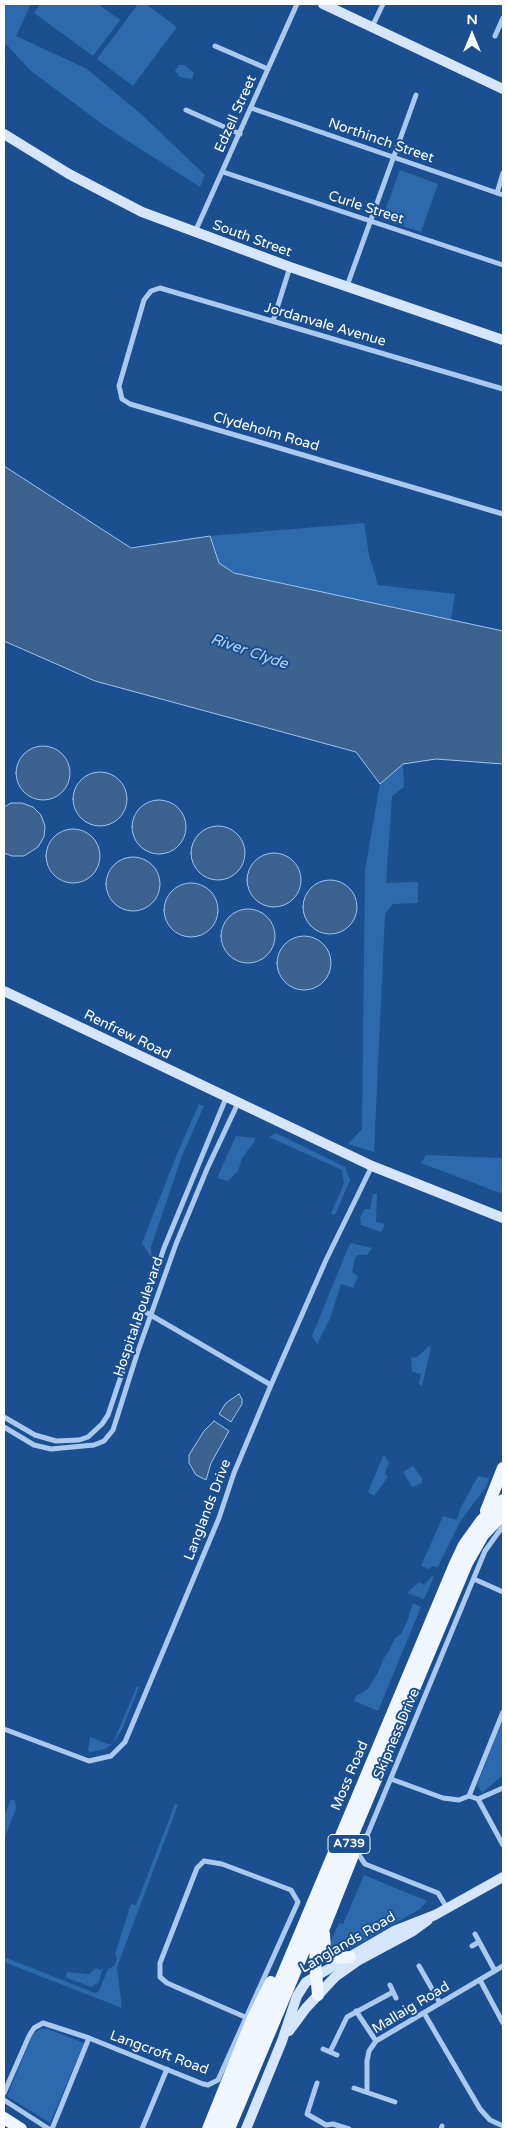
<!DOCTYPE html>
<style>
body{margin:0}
#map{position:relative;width:507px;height:2133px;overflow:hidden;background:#1b4f8f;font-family:"Varela Round",sans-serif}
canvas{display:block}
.frame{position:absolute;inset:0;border:5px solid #fff;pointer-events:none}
.north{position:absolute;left:447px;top:10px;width:50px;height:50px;-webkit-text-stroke:4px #1b4f8f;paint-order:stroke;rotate:0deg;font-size:14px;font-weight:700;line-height:20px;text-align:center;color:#fff}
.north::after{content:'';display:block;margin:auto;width:18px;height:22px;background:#fff;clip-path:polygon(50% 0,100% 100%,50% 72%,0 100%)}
</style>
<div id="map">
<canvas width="507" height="2133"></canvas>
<div class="frame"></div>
<div class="north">N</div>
</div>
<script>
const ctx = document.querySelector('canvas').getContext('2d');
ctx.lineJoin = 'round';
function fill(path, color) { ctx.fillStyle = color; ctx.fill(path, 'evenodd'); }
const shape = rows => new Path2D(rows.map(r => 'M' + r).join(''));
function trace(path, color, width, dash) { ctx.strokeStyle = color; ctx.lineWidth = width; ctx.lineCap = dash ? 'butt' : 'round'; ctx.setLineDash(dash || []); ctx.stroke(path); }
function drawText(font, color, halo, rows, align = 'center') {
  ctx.font = font + ' "Varela Round",sans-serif'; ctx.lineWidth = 4; ctx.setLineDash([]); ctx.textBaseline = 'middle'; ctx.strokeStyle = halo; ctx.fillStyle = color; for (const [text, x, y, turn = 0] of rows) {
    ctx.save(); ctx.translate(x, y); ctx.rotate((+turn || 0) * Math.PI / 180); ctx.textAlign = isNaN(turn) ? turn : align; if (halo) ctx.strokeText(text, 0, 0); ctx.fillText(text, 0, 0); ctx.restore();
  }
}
const green = shape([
 [4,4,31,4,16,36,87,69,141,114,205,175,200,187,106,127,31,71,4,42],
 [40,4,98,4,120,20,93,56,34,13],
 [138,4,146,4,177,27,133,86,97,59],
 [179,65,184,65,194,73,192,79,180,77,175,71],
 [400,170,438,184,421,232,382,219],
 [364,523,369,555,378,585,455,594,451,621,234,573,219,563,210,536],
 [403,764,404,787,392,796,386,883,418,882,418,903,393,904,385,914,374,1152,348,1144,362,1129,365,870,380,784],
 [199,1104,204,1106,182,1156,151,1247,152,1259,142,1243,177,1154],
 [276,1133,345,1167,350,1180,335,1215,331,1214,344,1183,342,1170,269,1137],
 [236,1136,255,1138,254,1142,242,1158,238,1171,228,1181,217,1178],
 [426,1155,503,1158,503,1194,421,1163],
 [373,1194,377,1194,376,1222,385,1224,381,1232,361,1225,360,1217,365,1209,370,1209],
 [350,1243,372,1248,367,1255,358,1255,355,1258,352,1272,358,1276,353,1288,341,1284,330,1319,317,1344,312,1336],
 [429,1346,431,1348,422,1386,419,1384,421,1374,412,1372,411,1358,417,1357],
 [384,1454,389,1463,385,1473,388,1477,374,1496,368,1492],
 [413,1466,422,1478,422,1483,412,1487,403,1472],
 [478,1476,489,1478,487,1486,461,1520,438,1567,433,1566,429,1569,421,1566,443,1516,457,1520,460,1509],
 [432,1576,434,1577,424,1599,407,1593,419,1582,424,1585],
 [413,1603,421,1607,378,1711,354,1701,356,1696,368,1689,378,1672,385,1656,387,1655,395,1638,401,1634,408,1619],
 [137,1686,139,1687,122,1730,113,1743],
 [503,1719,503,1775,482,1793,477,1785],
 [90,1737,107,1744,112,1744,105,1749,91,1752,88,1751],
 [11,1799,15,1801,16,1808,4,1840,4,1817],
 [175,1804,178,1805,117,1967,122,2008,4,1962,4,1957,95,1993,99,1991,108,1969,114,1966,117,1959,115,1954,131,1904,136,1905],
 [364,1875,427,1901,420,1909,350,1949,345,1940,338,1944,341,1952,328,1947,339,1923,343,1924],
 [96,1968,100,1970,103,1968,98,1983,91,1987,65,1977,67,1972,89,1974],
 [40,2029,48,2029,84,2043,50,2123,7,2096,33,2034]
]);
const water = shape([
 [4,466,131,548,210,536,219,563,234,573,503,631,503,764,436,759,403,764,380,784,356,752,95,681,4,641,4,466],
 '16 773a27 27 0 1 1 54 0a27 27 0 1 1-54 0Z',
 '73 799a27 27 0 1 1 54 0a27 27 0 1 1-54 0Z',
 '132 827a27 27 0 1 1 54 0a27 27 0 1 1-54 0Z',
 [11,803,22,803,33,807,41,815,45,826,44,837,38,847,24,856,12,856,4,853,4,807,11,803],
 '191 853a27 27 0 1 1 54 0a27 27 0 1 1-54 0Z',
 '46 856a27 27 0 1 1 54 0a27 27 0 1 1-54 0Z',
 '247 880a27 27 0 1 1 54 0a27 27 0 1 1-54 0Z',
 '106 884a27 27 0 1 1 54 0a27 27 0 1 1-54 0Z',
 '303 907a27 27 0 1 1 54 0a27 27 0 1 1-54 0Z',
 '164 910a27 27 0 1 1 54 0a27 27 0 1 1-54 0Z',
 '221 936a27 27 0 1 1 54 0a27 27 0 1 1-54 0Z',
 '277 963a27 27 0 1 1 54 0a27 27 0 1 1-54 0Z',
 [239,1394,242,1399,242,1404,231,1422,219,1414,226,1403,239,1394],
 [214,1421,229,1431,211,1463,206,1480,196,1475,189,1463,189,1455,204,1431,214,1421]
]);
const street = shape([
 [372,27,383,4],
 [495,36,503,18],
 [215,46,268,69],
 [251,108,503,195],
 [186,110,240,134],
 [223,172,503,265],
 [497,193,503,173],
 [195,232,297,4],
 [347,286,416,95],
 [273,321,290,267],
 [503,389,160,288,151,291,144,300,119,386,122,399,130,404,503,514],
 [142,1310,271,1385],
 [4,1417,35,1435,56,1441,79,1440,88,1437,102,1424,108,1415,164,1248,226,1098],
 [4,1427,34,1445,51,1449,94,1445,104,1441,113,1430,138,1351,176,1244,207,1169,238,1103],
 [474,1579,503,1592],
 [4,1729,89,1761,111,1756,125,1742,219,1518,234,1473,271,1385,326,1260,372,1166],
 [391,1779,443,1798,459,1800,469,1796,478,1799,503,1845],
 [469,1796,503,1712],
 [478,1799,503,1788],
 [447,1908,438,1893,365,1864,359,1855,485,1551,503,1526],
 [475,1934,495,1971],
 [472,1946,479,1942],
 [419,1966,440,2003],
 [480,1980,503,2023],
 [390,1985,396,1998],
 [356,2011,376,2041],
 [424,2013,480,2109,490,2120,503,2126],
 [323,2049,337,2055],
 [330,2052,347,2017,393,1992],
 [317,2083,307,2114,326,2125,333,2124,349,2129],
 [354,2088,395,2102],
 [367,2092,367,2061,369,2051,376,2041,503,1966],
 [4,2093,29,2036,34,2028,43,2023,89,2038,203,2084,208,2085,218,2080,298,1902,291,1890,222,1864,204,1861,197,1868,160,1963,160,1977,167,1983,245,2017],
 [4,2100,49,2129],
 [52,2129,89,2038],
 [142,2129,167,2069],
 [441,2129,442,2126]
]);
const secondary = shape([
 [323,4,503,89],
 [4,134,69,174,142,212,290,267,503,340],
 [4,991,372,1166,503,1218],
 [289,2031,306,2008,335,1977,359,1960,413,1931,428,1920],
 [246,2129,282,2041,297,1996,306,1982,394,1931,435,1915,503,1877]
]);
const primary = shape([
 [486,1511,503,1468],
 [324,1934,325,1951,340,1958,350,1957],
 [318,1995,315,1962,316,1948,353,1855],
 [4,2118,21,2129],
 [208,2129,252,2020,271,1982],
 [218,2129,455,1564,464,1545,482,1520,503,1500],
 [229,2129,467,1563,483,1535,503,1514]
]);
const shields = [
 [349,1844,42]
];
const shieldNames = [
 ["A739",349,1844]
];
const streetNames = [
 ["Edzell Street",236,114,-66],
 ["Northinch Street",381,141,19],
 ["Curle Street",366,208,18],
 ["South Street",252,239,20],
 ["Jordanvale Avenue",325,325,16],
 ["Clydeholm Road",266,432,16],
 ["Renfrew Road",127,1035,26],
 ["Hospital Boulevard",139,1317,-71],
 ["Langlands Drive",208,1510,-69],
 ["Skipness Drive",397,1734,-67],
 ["Moss Road",350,1776,-67],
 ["Langlands Road",348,1943,-30],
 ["Mallaig Road",411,2008,-31],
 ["Langcroft Road",159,2053,20]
];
const waterNames = [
 ["River Clyde",249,652,19]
];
fill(green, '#2e69ad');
fill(water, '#3c6290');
trace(water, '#9cc4f0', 1);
trace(street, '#a9c9ee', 5);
trace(secondary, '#d6e6fa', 10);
trace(primary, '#f0f6ff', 12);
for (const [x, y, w] of shields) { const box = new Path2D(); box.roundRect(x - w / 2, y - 9.5, w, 19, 4); ctx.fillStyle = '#1b4f8f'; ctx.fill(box); trace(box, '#fff', 1); }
drawText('bold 12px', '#fff', null, shieldNames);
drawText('14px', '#fff', '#1b4f8f', streetNames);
drawText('italic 15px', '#b5d3f5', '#1b4f8f', waterNames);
</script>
